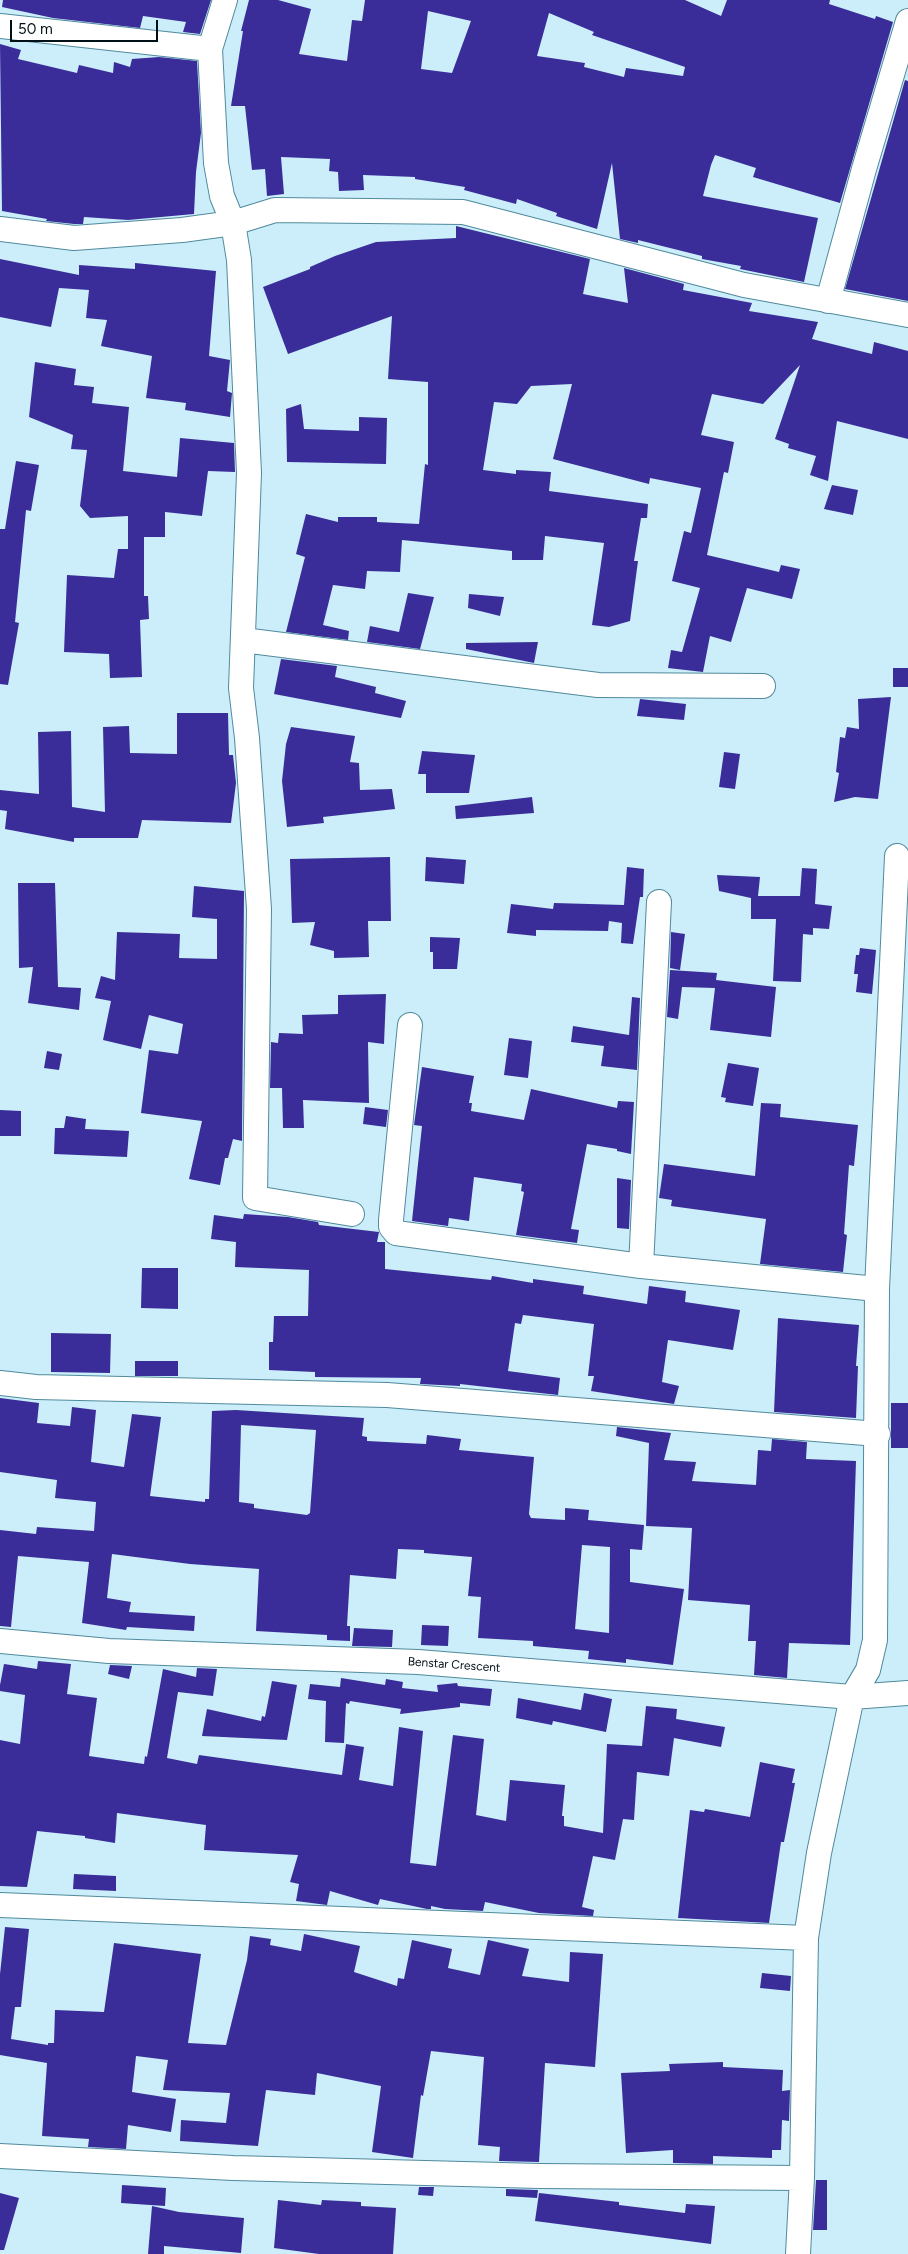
<!DOCTYPE html>
<style>
body{margin:0}
#map{position:relative;width:908px;height:2254px;overflow:hidden;background:#cbeefa;font-family:Figtree,sans-serif}
canvas{display:block}
.scale{position:absolute;left:10px;top:20px;width:148px;height:22px;box-sizing:border-box;border:2px solid #001017;border-top:0;padding-left:6px;font-size:15px;line-height:18px;white-space:nowrap;color:#001017;-webkit-text-stroke:4px #fff;paint-order:stroke}
</style>
<div id="map">
<canvas width="908" height="2254"></canvas>
<div class="scale">50 m</div>
</div>
<script>
const ctx = document.querySelector('canvas').getContext('2d');
ctx.lineJoin = 'round';
function fill(path, color) { ctx.fillStyle = color; ctx.fill(path, 'evenodd'); }
const shape = rows => new Path2D(rows.map(r => 'M' + r).join(''));
function trace(path, color, width, dash) { ctx.strokeStyle = color; ctx.lineWidth = width; ctx.lineCap = dash ? 'butt' : 'round'; ctx.setLineDash(dash || []); ctx.stroke(path); }
function drawText(font, color, halo, rows, align = 'center') {
  ctx.font = font + ' Figtree,sans-serif'; ctx.lineWidth = 5; ctx.setLineDash([]); ctx.textBaseline = 'middle'; ctx.strokeStyle = halo; ctx.fillStyle = color; for (const [text, x, y, turn = 0] of rows) {
    ctx.save(); ctx.translate(x, y); ctx.rotate((+turn || 0) * Math.PI / 180); ctx.textAlign = isNaN(turn) ? turn : align; if (halo) ctx.strokeText(text, 0, 0); ctx.fillText(text, 0, 0); ctx.restore();
  }
}
const building = shape([
 [3,0,211,0,200,34,183,32,186,22,143,16,140,28,53,18,2,7],
 [249,0,278,0,311,9,299,54,347,61,352,20,362,21,365,0,685,0,721,16,727,0,830,0,829,4,875,19,876,16,893,22,840,203,753,177,756,168,715,155,711,165,703,196,818,218,804,282,740,269,741,266,702,259,702,256,638,240,638,243,620,239,612,163,597,229,556,216,557,213,517,199,516,204,464,190,465,187,415,179,415,177,363,175,364,190,339,191,338,172,329,171,330,159,281,157,284,194,267,196,265,169,252,170,245,106,231,106,243,31,241,31],
 [428,11,471,21,452,73,421,69],
 [549,13,594,32,592,35,685,67,683,76,626,68,624,77,584,67,585,63,537,56],
 [0,44,21,50,18,59,77,73,79,65,113,73,114,62,130,67,132,59,159,57,197,61,201,133,196,172,194,214,128,220,84,217,83,224,74,224,46,221,47,219,2,211],
 [905,80,908,81,908,301,845,289],
 [456,226,590,259,583,294,628,303,624,268,684,284,683,290,752,303,749,311,818,322,812,339,872,354,874,342,908,351,908,439,837,421,828,481,810,475,816,456,788,448,789,444,775,439,800,365,763,404,712,394,701,435,734,442,728,473,724,472,707,555,779,572,781,565,800,569,792,599,747,588,731,642,710,636,703,672,668,668,671,650,682,652,700,588,672,581,684,531,691,533,701,488,650,478,649,484,553,459,572,384,531,386,517,404,494,402,483,470,516,474,516,470,551,472,549,491,648,504,647,518,641,518,634,561,638,561,630,621,609,627,592,625,604,543,545,536,543,560,512,560,512,551,402,540,400,572,367,571,365,589,333,585,323,625,349,631,348,640,286,632,305,557,296,554,306,514,338,522,338,517,377,517,377,522,419,524,425,464,428,465,428,382,388,379,392,316,288,354,263,287,310,269,310,267,335,256,376,242,456,238],
 [0,259,79,275,79,265,135,269,135,263,216,271,209,356,230,360,227,391,232,393,230,417,185,410,186,403,146,398,152,356,101,346,107,320,86,318,89,290,59,288,51,327,0,317],
 [35,362,76,369,74,385,94,387,92,403,129,407,123,471,177,477,180,438,234,443,235,472,208,471,202,516,165,512,165,537,144,537,144,596,148,596,149,619,140,620,142,677,110,678,109,654,64,652,67,575,114,578,118,549,128,549,128,516,90,518,80,506,87,450,71,449,73,435,29,417],
 [301,404,304,429,359,431,359,417,387,418,386,464,287,462,286,409],
 [16,461,39,465,31,511,26,510,15,622,19,623,8,685,0,684,0,529,5,529],
 [832,485,858,490,853,515,824,509],
 [408,593,434,597,420,649,367,642,370,626,399,632],
 [469,594,504,597,500,616,468,608],
 [538,642,534,663,466,649,466,643],
 [281,659,337,666,335,677,376,687,375,693,406,701,401,718,274,694],
 [893,668,908,668,908,687,893,687],
 [891,697,878,799,855,797,834,802,839,773,836,772,840,737,845,738,847,727,859,729,858,699],
 [640,699,686,704,684,720,637,716],
 [177,713,228,713,229,755,233,755,236,783,231,823,142,820,138,838,74,838,74,842,5,829,7,811,0,810,0,790,39,794,38,732,71,731,72,807,105,812,103,727,129,726,130,753,177,754],
 [291,727,355,736,350,762,359,763,360,790,392,789,395,809,323,817,324,823,287,827,282,781,286,744],
 [422,751,475,755,469,793,426,793,426,774,418,774],
 [724,752,740,754,735,789,719,787],
 [532,797,534,813,456,819,455,806],
 [390,857,391,921,368,921,369,957,334,958,334,951,310,945,315,922,292,923,290,859],
 [426,857,466,860,464,884,425,881],
 [627,867,644,869,643,897,640,897,633,944,621,943,622,923,609,921,608,931,536,930,536,936,507,933,511,904,553,909,554,903,624,905],
 [802,868,817,869,815,904,832,906,829,929,813,928,813,935,803,934,801,982,773,981,776,919,751,919,751,898,719,891,717,875,760,877,758,896,800,896],
 [18,883,55,883,58,987,81,988,79,1010,28,1003,33,967,19,968],
 [194,886,244,891,242,1141,233,1139,228,1158,225,1158,220,1185,189,1179,202,1121,141,1113,149,1050,178,1054,183,1024,149,1015,141,1049,103,1040,111,1001,95,998,101,976,115,980,117,932,180,934,179,958,217,959,217,919,192,917],
 [671,932,685,934,680,970,670,968],
 [430,937,460,938,457,969,433,969,433,952,430,952],
 [860,948,876,950,872,994,856,992,858,974,854,974,856,955,859,955],
 [670,970,717,973,716,980,776,987,771,1037,710,1030,715,988,682,987,678,1019,667,1017],
 [386,994,384,1044,368,1042,369,1103,303,1100,304,1128,283,1128,282,1088,270,1088,271,1042,278,1043,279,1033,303,1034,302,1015,338,1014,338,995],
 [632,997,640,998,637,1070,601,1066,604,1046,571,1042,573,1026,629,1035],
 [509,1038,532,1041,528,1078,504,1075],
 [47,1051,62,1054,59,1070,44,1068],
 [728,1063,759,1068,753,1106,725,1102,726,1098,721,1097],
 [422,1067,474,1076,469,1103,472,1103,471,1111,524,1120,531,1089,617,1108,618,1101,634,1102,631,1154,617,1151,617,1149,587,1144,571,1229,579,1230,577,1243,516,1235,524,1192,521,1191,522,1184,474,1177,469,1221,449,1218,448,1226,412,1221,422,1126,414,1125],
 [761,1103,781,1104,780,1117,858,1125,854,1166,849,1165,844,1234,847,1235,843,1272,760,1264,766,1219,671,1206,672,1200,659,1198,664,1164,755,1176],
 [365,1107,388,1110,386,1127,363,1124],
 [0,1110,21,1111,21,1136,0,1136],
 [66,1116,86,1119,85,1129,129,1131,127,1157,54,1154,55,1128,64,1128],
 [617,1178,631,1180,629,1229,617,1228],
 [244,1214,288,1217,318,1222,319,1225,379,1232,377,1242,385,1242,385,1269,491,1280,492,1276,533,1283,533,1279,584,1286,583,1294,647,1304,649,1286,686,1291,685,1302,740,1310,733,1350,668,1340,662,1382,679,1386,674,1404,591,1391,594,1376,588,1376,594,1324,523,1315,521,1324,515,1323,508,1371,560,1378,558,1395,460,1384,460,1386,420,1384,421,1378,315,1377,315,1372,269,1370,269,1342,273,1342,274,1316,308,1316,309,1270,235,1267,236,1242,211,1239,214,1215,243,1219],
 [142,1268,178,1268,178,1309,141,1308],
 [778,1318,859,1325,856,1366,858,1366,856,1418,774,1412],
 [51,1333,111,1334,110,1373,51,1372],
 [135,1361,178,1361,178,1376,135,1376],
 [0,1398,39,1403,37,1423,70,1426,72,1407,96,1410,91,1462,124,1467,132,1414,161,1417,150,1496,205,1502,205,1499,209,1499,212,1411,236,1410,364,1418,362,1436,367,1437,367,1441,426,1444,427,1435,461,1439,459,1450,534,1457,529,1514,531,1518,565,1520,565,1508,589,1510,588,1520,644,1525,642,1550,630,1549,630,1582,684,1589,673,1665,626,1659,626,1663,588,1659,589,1651,533,1646,533,1641,478,1638,481,1597,468,1596,472,1557,424,1553,424,1550,398,1549,396,1579,350,1575,347,1626,350,1626,350,1641,327,1640,327,1635,256,1631,259,1569,190,1564,112,1554,107,1598,131,1602,129,1612,195,1616,194,1631,127,1627,126,1630,82,1623,89,1562,18,1556,11,1627,0,1626,0,1530,36,1534,37,1527,94,1531,96,1502,55,1498,57,1480,0,1472],
 [241,1425,316,1430,310,1513,307,1515,254,1508,254,1504,239,1502],
 [582,1545,610,1547,609,1633,575,1629],
 [891,1403,908,1403,908,1448,891,1448],
 [617,1427,671,1433,664,1460,696,1462,692,1481,756,1485,758,1450,771,1451,772,1439,807,1442,806,1459,856,1461,850,1645,789,1643,787,1678,754,1675,756,1641,748,1641,750,1605,688,1600,692,1528,646,1526,649,1443,616,1436],
 [422,1625,449,1626,448,1646,421,1645],
 [354,1628,393,1630,392,1647,352,1646],
 [38,1661,71,1664,67,1694,97,1698,89,1756,144,1764,145,1756,147,1757,163,1669,196,1677,197,1668,217,1669,213,1696,178,1692,167,1758,197,1764,199,1755,342,1775,346,1744,364,1747,359,1780,393,1786,399,1727,423,1731,410,1863,436,1866,453,1735,484,1739,476,1815,506,1821,510,1780,565,1785,562,1816,564,1816,564,1826,603,1833,607,1744,642,1746,646,1706,677,1709,676,1719,725,1727,721,1747,674,1738,669,1776,637,1772,634,1820,623,1819,615,1860,593,1856,582,1907,594,1910,593,1916,539,1913,485,1902,483,1911,445,1909,431,1906,431,1909,427,1909,380,1899,378,1905,330,1891,327,1905,296,1901,299,1884,290,1882,298,1855,204,1850,206,1825,117,1813,115,1843,85,1838,85,1836,37,1831,27,1887,0,1886,0,1740,20,1744,25,1695,0,1691,0,1685,4,1664,37,1669],
 [110,1665,132,1666,129,1679,108,1674],
 [341,1678,385,1685,386,1679,403,1682,402,1688,438,1692,437,1685,457,1683,458,1686,492,1689,490,1706,460,1703,460,1707,400,1714,401,1709,350,1701,349,1704,346,1703,344,1743,325,1742,326,1701,308,1699,310,1684,340,1687],
 [272,1681,297,1685,287,1740,202,1736,207,1709,261,1721,262,1716,265,1717],
 [584,1693,612,1699,606,1732,553,1721,552,1725,516,1718,518,1698,581,1710],
 [760,1762,795,1769,792,1783,795,1783,784,1842,781,1842,769,1923,678,1918,690,1810,704,1812,705,1809,750,1817],
 [74,1874,116,1876,116,1891,73,1889],
 [5,1927,29,1929,21,2007,15,2007,11,2039,48,2045,48,2043,54,2043,55,2010,104,2012,114,1943,201,1954,188,2043,226,2045,247,1960,250,1936,271,1939,270,1945,301,1951,304,1934,360,1946,354,1972,397,1986,398,1978,404,1979,412,1940,452,1949,448,1968,480,1975,488,1940,529,1949,522,1976,569,1982,570,1952,603,1954,595,2067,545,2063,539,2162,499,2161,500,2147,478,2145,484,2057,431,2051,423,2096,421,2095,413,2158,372,2152,381,2086,317,2073,315,2095,266,2090,258,2146,180,2141,181,2120,226,2123,230,2093,163,2090,168,2060,136,2056,132,2092,176,2099,171,2132,128,2125,126,2149,88,2147,89,2139,42,2136,47,2063,0,2055,0,1974],
 [762,1973,791,1976,790,1991,760,1988],
 [723,2062,723,2067,783,2070,782,2091,790,2090,789,2121,782,2120,781,2150,772,2150,772,2158,713,2156,713,2164,673,2163,673,2150,626,2153,621,2073,670,2071,669,2064],
 [816,2180,827,2180,827,2230,813,2230],
 [122,2185,166,2188,165,2206,121,2203],
 [419,2187,434,2187,433,2196,418,2195],
 [506,2189,538,2190,537,2198,506,2196],
 [0,2193,19,2198,4,2250,0,2250],
 [539,2193,619,2202,619,2205,685,2213,686,2204,715,2206,711,2244,535,2221],
 [278,2200,321,2205,322,2200,361,2202,361,2206,396,2208,393,2254,319,2254,274,2248],
 [152,2206,179,2212,244,2218,241,2253,164,2246,164,2254,148,2254]
]);
const minor = shape([
 [225,0,210,49,216,163,222,196,233,223,239,260,249,473,241,688,247,738,259,909,255,1198,352,1214],
 [0,26,210,49],
 [0,229,74,238,182,230,233,223,275,210,463,212,744,285,908,315],
 [828,301,864,169,908,21],
 [243,640,598,685,763,686],
 [410,1025,391,1220,391,1227,396,1233,641,1266,877,1289],
 [641,1266,659,902],
 [0,1383,36,1387,387,1395,878,1434],
 [0,1641,109,1651,418,1662,852,1697,908,1693],
 [0,1905,806,1938],
 [0,2156,233,2168,540,2176,802,2178],
 [798,2254,802,2178,806,1938,819,1853,852,1697,868,1670,875,1640,877,1289,897,856]
]);
const streetNames = [
 ["Benstar Crescent",454,1665,4]
];
fill(building, '#3a2d9a');
trace(minor, '#508a9c', 26);
trace(minor, '#fff', 24);
drawText('12px', '#001017', '#fff', streetNames);
</script>
